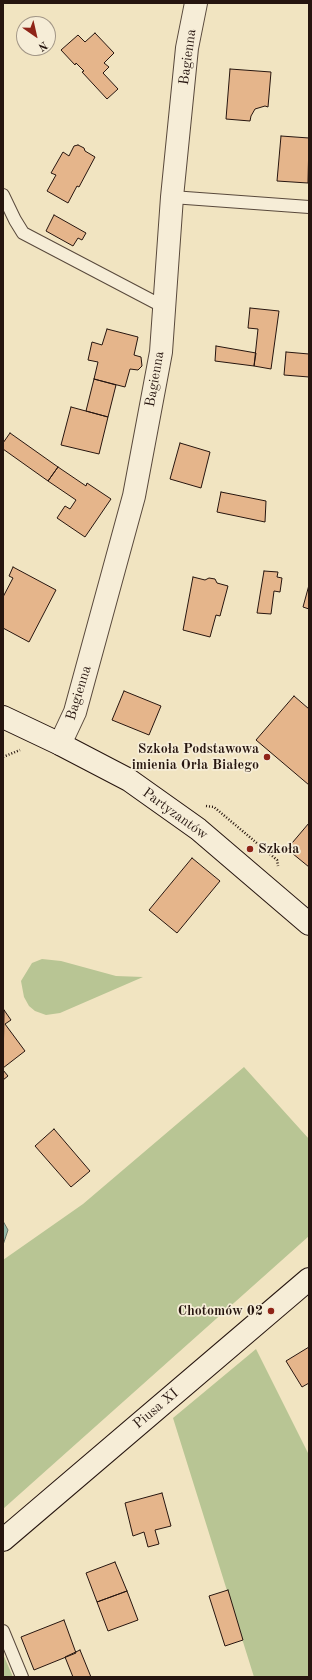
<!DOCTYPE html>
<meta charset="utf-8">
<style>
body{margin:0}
#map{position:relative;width:312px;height:1680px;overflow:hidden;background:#f1e4c1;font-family:"Old Standard TT",serif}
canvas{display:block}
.frame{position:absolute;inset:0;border:4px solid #26150f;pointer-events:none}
.north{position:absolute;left:16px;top:16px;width:40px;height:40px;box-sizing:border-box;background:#f6edd7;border:1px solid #a39787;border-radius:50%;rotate:146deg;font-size:11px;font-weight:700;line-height:16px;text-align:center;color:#26150f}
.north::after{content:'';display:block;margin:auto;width:14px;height:18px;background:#8f2418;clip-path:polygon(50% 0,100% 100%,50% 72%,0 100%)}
</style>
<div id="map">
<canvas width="312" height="1680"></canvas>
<div class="frame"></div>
<div class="north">N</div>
</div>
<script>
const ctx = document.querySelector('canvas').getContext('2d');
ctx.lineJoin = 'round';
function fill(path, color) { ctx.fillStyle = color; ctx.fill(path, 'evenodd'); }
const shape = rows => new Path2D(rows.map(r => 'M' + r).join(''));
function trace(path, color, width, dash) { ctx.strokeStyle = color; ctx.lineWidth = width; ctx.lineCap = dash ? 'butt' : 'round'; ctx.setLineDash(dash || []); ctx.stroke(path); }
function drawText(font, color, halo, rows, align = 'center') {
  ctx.font = font + ' "Old Standard TT",serif'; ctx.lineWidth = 3.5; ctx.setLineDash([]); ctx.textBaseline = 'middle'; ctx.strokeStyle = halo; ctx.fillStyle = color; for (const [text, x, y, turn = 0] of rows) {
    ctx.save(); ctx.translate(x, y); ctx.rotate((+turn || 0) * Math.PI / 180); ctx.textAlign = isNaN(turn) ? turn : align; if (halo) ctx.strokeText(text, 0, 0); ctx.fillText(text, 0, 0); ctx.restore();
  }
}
const green = shape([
 [42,959,61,961,116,976,143,977,60,1013,46,1015,35,1011,29,1006,24,997,21,981,32,963],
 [244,1067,309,1139,309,1236,3,1509,3,1260,83,1204],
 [256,1349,309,1455,309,1677,254,1677,173,1418],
 [3,1654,13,1677,3,1677]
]);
const water = shape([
 [3,1221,8,1230,3,1245,3,1221]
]);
const building = shape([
 [95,33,114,53,104,63,109,67,103,73,118,89,107,99,82,72,84,71,76,63,75,65,61,50,78,35,85,42,95,33],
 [230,69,271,72,268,107,265,106,255,109,251,116,250,121,226,119,230,69],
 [281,136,309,138,308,183,277,181,281,136],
 [78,145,84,148,85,151,95,157,79,187,77,186,68,203,47,191,56,175,51,173,63,152,69,156,74,146,78,145],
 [54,215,86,233,82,240,78,238,73,246,46,231,54,215],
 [250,308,279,311,271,369,254,366,258,329,248,328,250,308],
 [107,329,138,337,134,355,141,357,142,366,138,370,130,369,125,387,94,379,98,362,88,360,92,342,102,345,107,329],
 [216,346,256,353,254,366,215,361,216,346],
 [286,352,309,354,309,377,284,375,286,352],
 [94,379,116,385,108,417,86,411,94,379],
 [71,407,108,417,99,454,61,445,71,407],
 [10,433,58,467,48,481,3,449,3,443,10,433],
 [180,443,210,452,201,488,170,479,180,443],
 [58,467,86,486,87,483,111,499,85,537,57,518,65,506,70,509,76,500,48,481,58,467],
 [221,492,266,501,265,522,217,512,221,492],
 [13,567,56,590,29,642,3,628,3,597,13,578,9,576,13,567],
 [264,571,278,572,277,577,282,578,280,592,274,591,271,614,257,613,264,571],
 [193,577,205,580,209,578,215,579,217,583,228,586,220,616,216,615,210,637,183,630,193,577],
 [309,585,309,609,303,607,309,585],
 [124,691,161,706,149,735,112,720,124,691],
 [294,696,309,709,309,785,256,740,294,696],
 [309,823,309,867,287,849,309,823],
 [192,858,220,881,177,933,149,910,192,858],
 [4,1010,11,1020,5,1024,25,1051,3,1068,4,1010],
 [3,1070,8,1076,3,1080,3,1070],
 [54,1129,90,1171,71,1187,35,1146,54,1129],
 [309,1347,309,1383,302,1387,286,1361,309,1347],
 [162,1493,171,1526,155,1530,159,1544,148,1547,144,1532,133,1536,125,1503,162,1493],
 [115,1562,127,1591,97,1602,86,1573,115,1562],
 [228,1590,243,1640,225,1646,209,1596,228,1590],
 [127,1591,138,1620,108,1631,97,1602,127,1591],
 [64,1620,76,1653,34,1670,21,1637,64,1620],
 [80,1650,91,1677,73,1677,65,1657,80,1650]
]);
const path = shape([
 [3,757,20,750],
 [206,806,214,807,277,860,278,866]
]);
const lane = shape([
 [3,195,15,220,23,233,164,307],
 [172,197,309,207],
 [3,1631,22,1677]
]);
const street = shape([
 [60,744,75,712,134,496,161,352,172,197,187,48,196,3]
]);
const secondary = shape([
 [3,717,60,744,129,780,198,829,309,924],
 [3,1540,309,1279]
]);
const markers = [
 [267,757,4,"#8f2418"],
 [250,849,4,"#8f2418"],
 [271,1311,4,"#8f2418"]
];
const streetNames = [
 ["Bagienna",188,57,-82],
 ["Bagienna",155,379,-80],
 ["Bagienna",79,693,-73],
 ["Partyzantów",175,814,36],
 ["Piusa XI",156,1409,-40]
];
const poiNames = [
 ["Szkoła Podstawowa",259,749],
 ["imienia Orła Białego",259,765],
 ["Szkoła",258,849,"left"],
 ["Chotomów 02",263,1311]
];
fill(green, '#b8c594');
fill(water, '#9cbfad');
trace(water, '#6d7b6e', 1);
fill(building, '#e5b58b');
trace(building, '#26150f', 1);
trace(lane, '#59493c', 14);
trace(street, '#59493c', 24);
trace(secondary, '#26150f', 24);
trace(path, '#26150f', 2.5, [1, 2]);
trace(lane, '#f6edd7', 12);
trace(street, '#f6edd7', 22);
trace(secondary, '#f6edd7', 22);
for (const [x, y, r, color] of markers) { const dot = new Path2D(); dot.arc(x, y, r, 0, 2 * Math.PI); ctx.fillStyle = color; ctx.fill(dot); trace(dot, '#f6edd7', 1.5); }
drawText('14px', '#26150f', '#f6edd7', streetNames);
drawText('bold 14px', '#26150f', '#f6edd7', poiNames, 'right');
</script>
